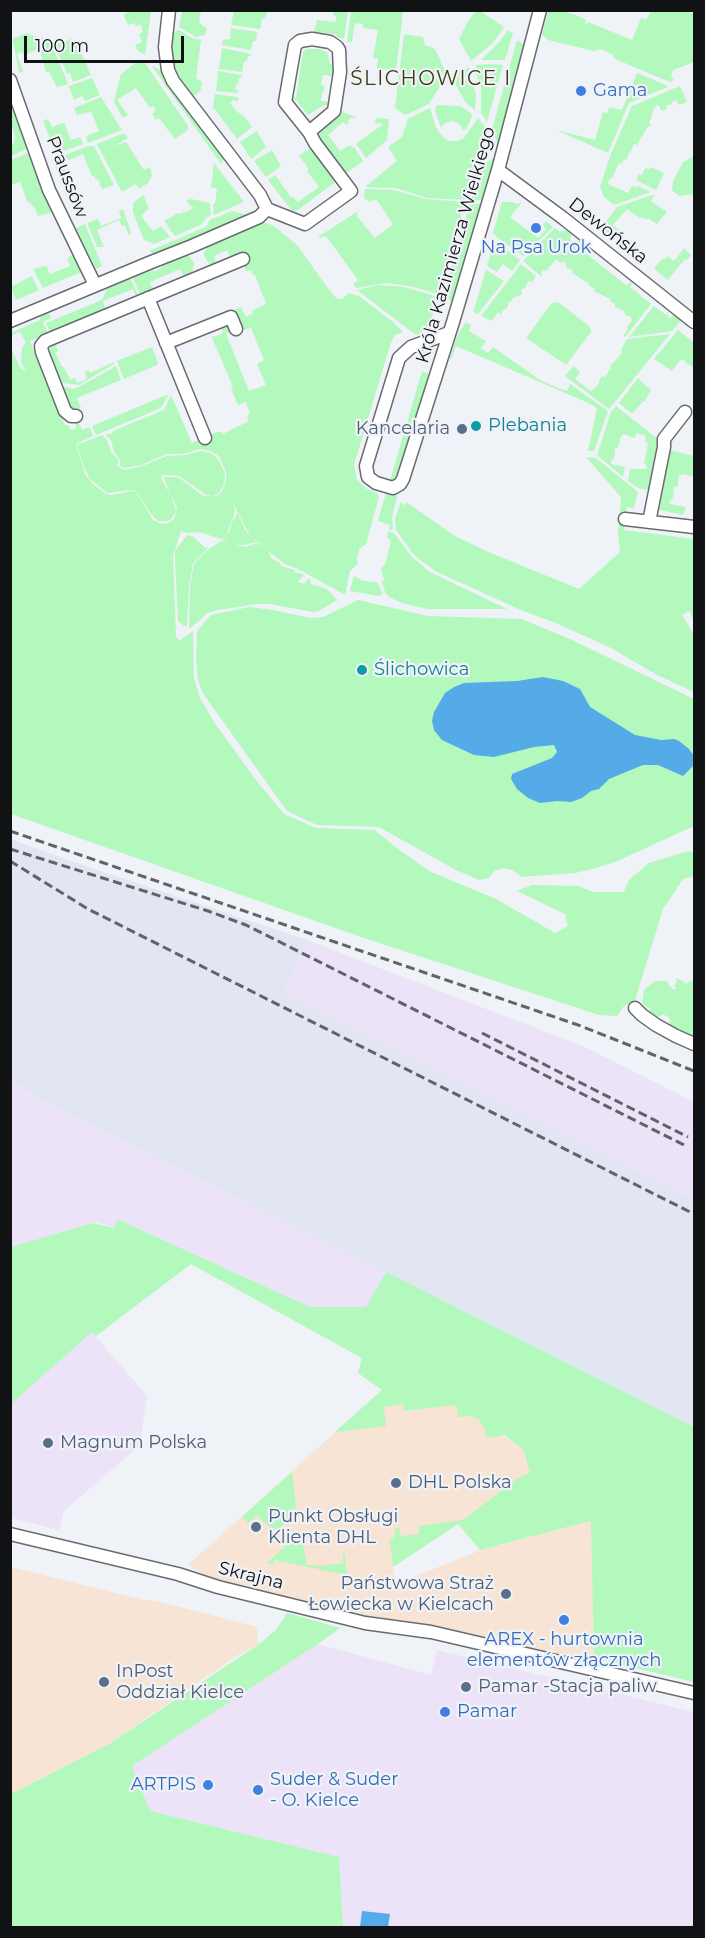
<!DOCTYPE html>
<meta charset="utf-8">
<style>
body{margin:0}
#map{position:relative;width:705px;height:1938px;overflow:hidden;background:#eff2f7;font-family:Montserrat,sans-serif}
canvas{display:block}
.frame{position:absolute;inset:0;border:12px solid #111214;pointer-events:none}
.scale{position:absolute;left:24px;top:36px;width:160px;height:27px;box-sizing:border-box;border:3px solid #111214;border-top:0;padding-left:8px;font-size:18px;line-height:21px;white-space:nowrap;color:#111214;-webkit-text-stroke:4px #eff2f7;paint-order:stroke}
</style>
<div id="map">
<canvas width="705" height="1938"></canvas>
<div class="frame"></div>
<div class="scale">100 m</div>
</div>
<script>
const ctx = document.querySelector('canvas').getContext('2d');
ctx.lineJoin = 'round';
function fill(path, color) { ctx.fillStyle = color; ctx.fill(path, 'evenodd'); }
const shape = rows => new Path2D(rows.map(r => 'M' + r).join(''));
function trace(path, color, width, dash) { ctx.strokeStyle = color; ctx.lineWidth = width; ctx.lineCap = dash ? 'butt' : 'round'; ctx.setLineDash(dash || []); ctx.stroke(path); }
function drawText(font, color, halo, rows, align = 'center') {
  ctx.font = font + ' Montserrat,sans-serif'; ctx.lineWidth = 4.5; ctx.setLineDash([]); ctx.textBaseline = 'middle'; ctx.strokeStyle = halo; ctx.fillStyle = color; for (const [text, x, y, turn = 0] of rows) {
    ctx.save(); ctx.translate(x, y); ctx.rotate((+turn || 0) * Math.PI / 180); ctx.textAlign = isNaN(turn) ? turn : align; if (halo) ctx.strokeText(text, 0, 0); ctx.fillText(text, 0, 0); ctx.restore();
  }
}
const commercial = shape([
 [383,1389,446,1397,523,1449,530,1472,518,1478,458,1524,393,1567,396,1584,481,1550,592,1521,594,1669,403,1627,253,1591,207,1576,188,1565],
 [11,1567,143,1600,157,1601,257,1627,258,1645,238,1655,109,1744,11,1794]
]);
const industrial = shape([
 [307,940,585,1047,694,1102,694,1199,284,993],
 [10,1081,34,1096,386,1272,366,1307,310,1307,117,1219,115,1228,97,1222,11,1248],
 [92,1332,147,1396,140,1445,64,1511,59,1530,11,1518,10,1404],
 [318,1644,431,1675,437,1650,694,1712,694,1927,343,1927,339,1857,150,1811,132,1766]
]);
const built = shape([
 [10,839,74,862,307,940,284,993,694,1199,694,1427,34,1096,11,1081]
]);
const green = shape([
 [133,10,151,11,145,55,138,51,135,45,142,42,139,34,143,32,141,25,136,26,135,23,128,25,124,16,124,14],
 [259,10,267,12,265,19,262,19,260,29,231,25,234,11],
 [477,10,480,11,504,27,493,43,471,61,459,39,468,21],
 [182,11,201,11,199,22,203,26,207,28,205,35,196,37,179,27],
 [334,11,348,11,344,39,337,37,336,34,314,32,317,20,336,22,336,16,333,15],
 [351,11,403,11,396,71,377,68,378,58,373,58,378,30,363,28,363,24,355,23,352,42,347,42],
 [548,11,563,11,581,17,586,20,585,24,587,24,588,22,632,40,641,18,646,20,651,11,687,11,694,14,694,62,673,70,671,76,674,80,670,82,615,59,613,55,602,49,594,51,548,40,542,35],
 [231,28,257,32,256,41,253,41,251,50,222,45,223,40,230,39],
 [179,30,192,38,201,40,196,78,202,82,201,90,195,95,191,95,179,83,173,68,171,52,171,33],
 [508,30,513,33,505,60,481,60,499,42],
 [27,33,30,35,50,40,68,84,57,87,49,72,46,72,39,49,24,55,22,52,17,54,23,72,19,73,13,40,14,38],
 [404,34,423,37,425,45,435,49,447,75,429,104,405,115,395,108],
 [71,39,77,44,91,75,73,82,70,73,67,74,53,41,61,43],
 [517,40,525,46,499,147,492,129],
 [222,48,251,54,251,56,248,56,247,61,244,61,242,72,219,69],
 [306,49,319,49,327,52,330,64,336,65,334,66,333,76,323,75,321,85,325,86,323,92,322,92,321,101,329,102,328,106,324,105,308,115,298,103,298,101,290,99,289,95,296,98,303,52],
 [139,60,145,63,188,126,188,130,175,139,159,118,156,120,152,114,156,110,153,106,150,108,136,88,117,100,128,115,123,118,114,102,121,74],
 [490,64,503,65,487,122,481,113,481,88,474,68,477,65],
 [152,66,162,71,175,94,222,154,224,159,221,164],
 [469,67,476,95,475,110,466,103,451,77],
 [218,71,242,75,242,77,239,78,238,84,236,84,235,89,238,90,237,93,216,91],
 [637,73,666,85,668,87,629,103,608,153,556,130,595,140,603,112,608,113,609,107,622,110],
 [92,78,100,95,85,101,82,96,74,100,69,86],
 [11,84,28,132,24,139,27,149,11,156,11,144,14,143,15,136,11,122],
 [680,86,687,102,679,105,676,100,671,102,672,104,666,106,667,109,663,111,660,109,660,106,656,105,651,115,652,116,649,123,651,125,650,127,648,126,637,145,634,144,626,160,624,159,622,164,619,163,612,178,610,178,608,183,610,185,628,193,632,186,635,187,635,189,637,186,651,192,614,205,604,197,600,187,610,156,632,106],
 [215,94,237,97,239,99,236,102,234,99,230,103,237,112,243,115,252,127,237,139,213,107],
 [101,97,122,130,88,143,86,136,99,131,93,116,91,112,77,115,74,108],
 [437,105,460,106,471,113,472,117,466,129,463,130,459,123,452,121,445,123,441,128,435,110],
 [430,108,436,128,443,137,448,141,457,141,464,138,478,118,486,128,466,200,427,198,396,188,365,187,397,161,388,147,402,137,408,119],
 [340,111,356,117,354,119,352,117,348,120,349,122,346,125,343,122,328,135,340,151,350,145,352,148,354,147,363,161,344,175,319,140,319,134],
 [376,118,389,119,387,140,366,158,356,144,382,125,380,122,377,124,375,122],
 [48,119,52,127,64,123,71,140,80,137,83,144,56,154,43,121],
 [257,131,266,147,251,159,240,142],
 [124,133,128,138,114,146,126,142,144,170,149,167,151,170,152,176,148,183,139,189,136,184,122,192,97,144],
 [89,146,94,146,114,185,102,189,98,179,96,180,94,176,92,176,83,154,69,160,67,158,62,160,68,176,61,180,52,160],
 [314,146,338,180,298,210,292,211,268,180,275,175,291,197,293,197,298,202,319,187,307,171,309,169,299,156],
 [272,150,281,166,266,177,254,161],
 [28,153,52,212,50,213,38,216,34,206,33,207,30,202,28,203,20,182,11,185,11,160],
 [497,156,483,200,471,200,480,167],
 [694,156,694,194,679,196,672,190,673,181,683,162],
 [214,163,244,202,214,215,213,204,215,204,217,189,211,187],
 [651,167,664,173,656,190,636,180,639,174,642,175,645,168,650,169],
 [365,189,394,190,426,199,465,202,439,294,409,286,388,283,356,288,353,284,358,280,326,236,320,238,318,237,358,211,357,216,375,238,393,224,376,199,370,202,364,198],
 [655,194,651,201,667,212,657,224,648,218,647,220,642,217,640,218,627,209,613,225,621,232,615,239,601,228,617,207],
 [143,195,149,208,141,216,153,231,161,226,170,237,154,244,144,240,133,212,133,203],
 [191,199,210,203,211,215,206,218,202,224,175,236,164,221,178,213,180,214,184,212,185,213,193,208,186,201],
 [502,202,512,202,517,204,522,202,510,217,538,238,546,229,543,225,546,221,553,227,523,256,497,237,493,233],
 [470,203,483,204,453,302,443,297],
 [123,209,131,232,129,236,125,225,122,226,119,220,97,230,104,247,97,247,87,223,98,219,101,226,121,218,119,211],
 [232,211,248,215,154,254,149,251,206,227,210,220],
 [264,222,274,226,297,245,327,287,337,299,342,299,349,293,359,296,393,322,403,332,395,335,391,342,354,465,357,480,367,489,377,493,379,497,366,544,359,549,357,559,358,563,350,571,345,595,300,570,285,564,268,551,271,558,280,563,281,566,294,570,295,573,300,573,304,575,297,582,304,584,308,579,310,579,311,584,327,589,337,600,319,611,313,612,270,604,258,604,217,610,206,614,193,626,189,628,190,586,194,564,205,552,221,541,230,543,222,540,230,531,231,523,236,517,237,511,245,530,257,542,244,545,235,545,245,547,257,543,264,547,251,536,244,525,234,504,231,503,235,506,234,517,231,522,226,536,221,539,199,532,188,533,181,531,173,556,176,636,179,641,193,631,194,679,200,698,214,722,256,780,284,814,316,828,375,830,394,846,429,871,496,899,555,933,568,926,565,914,517,891,532,885,578,886,593,892,624,892,629,880,649,863,689,851,694,853,694,876,683,879,663,909,635,1000,623,1007,617,1016,599,1015,361,937,11,814,11,348,21,369,26,371,21,363,22,348,26,342,20,332,11,335,11,333,40,320,41,312,47,309,51,318,43,322,48,333,30,341,55,405,65,425,68,425,71,430,76,428,75,422,78,420,82,430,90,427,93,436,76,444,85,474,92,483,106,494,112,495,132,491,136,492,153,520,162,524,168,523,174,519,177,508,163,477,178,477,203,496,216,496,221,493,226,480,226,472,219,456,210,451,199,449,184,454,167,454,141,465,124,468,120,466,120,460,114,452,111,440,105,434,111,434,113,431,164,410,171,395,192,443,217,432,221,432,223,434,249,421,247,416,250,414,246,402,238,405,231,389,233,387,210,333,213,337,223,333,221,325,227,325,231,327,233,330,226,334,249,391,266,385,257,364,264,360,251,328,244,330,235,309,241,307,246,317,253,313,252,311,266,304,255,275,253,275,251,270,246,271,240,254,230,257,227,250,214,256,216,263,210,265,204,256,204,252,210,244],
 [85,224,102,266,96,269,76,228],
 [555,228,560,232,567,230,572,233,570,240,576,244,579,240,583,241,580,249,626,285,633,281,630,287,651,304,625,337,623,336,628,329,627,327,632,320,630,316,625,315,624,311,615,307,615,304,610,301,610,299,594,291,594,288,589,286,588,281,586,282,572,273,573,270,567,268,564,261,561,263,556,259,546,271,543,270,541,272,542,277,523,261],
 [494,240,520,260,512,271,503,264,497,272,487,266],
 [684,248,694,258,691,255,687,260,685,259,668,280,654,269,662,259,664,260,667,256,674,261],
 [76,253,84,271,43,288,33,269,46,266,50,274,70,266,67,258],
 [186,255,190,257,194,263,192,272,184,277,180,269,150,282,153,289,140,294,132,276,148,270,156,271,161,268,166,262],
 [521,264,536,276,532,282,528,281,525,288,521,290,522,293,520,296,514,297,510,302,508,302,508,307,502,311,501,315,498,312,492,321,481,316],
 [486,270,504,281,478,314,473,312],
 [32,276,39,290,16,300,11,287],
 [130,277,138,295,136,296,133,289,103,301,105,309,50,332,46,323,102,300,108,287],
 [379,285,404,287,438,297,428,330,416,335,357,290],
 [558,302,590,327,591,332,566,365,526,338,552,303],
 [654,306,666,315,670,309,667,316,670,318,675,313,682,319,672,331,629,337],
 [466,322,471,325,469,331,486,341,481,348,488,353,493,347,540,380,558,388,567,391,570,384,608,411,594,451,588,451,597,408,584,401,456,346,451,360,450,358,457,336],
 [678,330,694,343,694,368,689,364,688,365,684,360,680,360,672,371,654,359],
 [670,334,609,409,565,376,574,366,580,372,575,379,591,391,599,384,599,381,602,376,605,377,611,368,610,366,622,353,621,350,627,339],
 [55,344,58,351,55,352,62,367,64,367,70,380,75,378,77,383,87,379,85,372,88,370,90,373,114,362,114,364,79,385,64,383,60,381,49,351,50,347],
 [152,347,158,363,157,365,124,379,117,361],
 [116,366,121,380,77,398,81,408,76,410,70,408,59,385,72,389,77,388],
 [422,371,431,375,398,477,390,481],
 [638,378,651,390,645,401,643,401,634,412,631,413,619,403],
 [169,394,161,408,96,435,92,426],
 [616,406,660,441,651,491,638,488,628,481,630,469,646,469,647,465,644,464,648,443,645,442,646,436,637,433,634,438,624,434,621,436,618,448,615,448,614,459,611,460,611,464,625,467,623,477,597,455,611,412],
 [102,435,107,440,111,452,119,461,117,466,125,470,142,466,167,456,185,455,201,451,211,453,218,459,224,471,225,475,223,486,219,493,213,496,206,495,179,476,162,475,161,479,171,495,176,511,172,518,168,521,158,521,151,514,136,491,130,490,107,493,90,479,84,467,77,445],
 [670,450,694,456,694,474,692,476,682,474,679,476,677,487,674,487,673,498,669,502,670,504,686,507,683,515,656,509],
 [586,457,596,458,638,492,634,508,627,507,624,530,694,539,694,622,690,611,682,615,694,635,694,692,657,675,611,648,558,624,523,611,435,571,414,555,396,530,395,519,401,502,404,506,406,502,455,536,486,551,579,589,620,552,618,533,621,497],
 [386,493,394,494,397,497,392,517,393,530,389,529,390,525,378,521],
 [388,531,394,533,411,556,430,572,507,609,427,609,402,603,389,597,385,592,382,582,381,580,384,581,381,569,386,562,391,540,387,538],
 [187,535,194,537,205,548,209,547,193,563,189,586,187,626,184,626,178,621,175,559,175,551],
 [354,576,363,581,377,582,383,594,378,596,350,591],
 [358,600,428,616,522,619,572,640,694,699,694,826,615,862,596,868,575,873,521,877,513,870,503,868,494,871,489,878,479,880,456,870,379,827,317,825,287,811,202,692,198,679,196,660,197,631,211,615,249,607,273,610,310,618,323,617],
 [674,978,681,980,686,984,690,980,694,983,694,1038,669,1027,670,1019,668,1017,663,1014,656,1019,645,1011,649,1011,650,1009,642,1003,644,990,655,981,667,981,669,986,675,990,676,987,674,987,677,981],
 [117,1219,310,1307,366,1307,386,1272,694,1427,694,1682,594,1658,591,1521,480,1550,458,1524,393,1567,390,1539,394,1538,395,1528,399,1528,401,1536,419,1534,419,1526,463,1520,518,1478,530,1472,523,1449,504,1435,487,1438,483,1425,478,1419,470,1416,458,1417,456,1405,404,1411,403,1404,384,1407,386,1426,335,1432,382,1390,358,1373,362,1358,191,1264,96,1336,92,1332,11,1404,11,1247,93,1223,114,1228],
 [292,1472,296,1506,292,1516,278,1530,268,1526,257,1515,248,1523,242,1517],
 [293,1541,298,1542,303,1545,307,1565,321,1566,343,1563,343,1550,345,1556,347,1575,274,1560,273,1565,268,1564,268,1562,277,1554,288,1543],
 [287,1613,340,1628,318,1644,132,1766,150,1811,339,1857,343,1927,11,1927,11,1794,109,1744,258,1645,276,1630]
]);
const water = shape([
 [543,677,563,681,580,689,590,707,635,735,661,740,674,739,679,741,689,749,694,756,694,765,683,776,658,765,643,765,609,779,599,789,591,791,582,798,571,802,557,801,540,803,528,798,517,789,511,779,512,774,552,758,557,752,554,745,534,747,494,757,474,755,442,740,434,730,432,721,434,712,445,693,454,687,464,683,517,681],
 [362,1911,390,1914,388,1927,360,1927]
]);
const minor = shape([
 [169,10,165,47,168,70,173,81,260,195,267,209],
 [10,80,49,190,95,285],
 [498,170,563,218,694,322],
 [267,209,305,224,351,191,315,143,309,132,285,102,295,45,300,41,312,39,330,42,337,47,339,50,340,72,334,111,309,132],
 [148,298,205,438],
 [10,321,149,263,192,246,259,217,267,209],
 [449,333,411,347,399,358,366,466,368,477,376,483,393,488,400,484,403,479,453,322,498,170,540,10],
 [166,343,231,317,236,329],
 [76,416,71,416,65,411,42,352,41,346,45,341,243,259],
 [625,519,694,527],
 [649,522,664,447,664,439,685,412],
 [635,1008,642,1015,656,1025,676,1036,694,1044],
 [10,1534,178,1574,218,1587,365,1623,431,1632,694,1693]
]);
const rail = shape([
 [10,831,581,1026,694,1071],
 [10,849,208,911,246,925,684,1145],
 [10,861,88,909,694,1214],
 [482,1033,688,1137]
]);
const markers = [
 [581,91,6,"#3f7fe0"],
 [536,228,6,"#3f7fe0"],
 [476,426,6,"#0f9aa8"],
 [462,429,6,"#5c6f8a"],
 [362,670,6,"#0f9aa8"],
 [48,1443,6,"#5c6f8a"],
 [396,1483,6,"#5c6f8a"],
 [256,1527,6,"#5c6f8a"],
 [506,1594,6,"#5c6f8a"],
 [564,1620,6,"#3f7fe0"],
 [104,1682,6,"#5c6f8a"],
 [466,1687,6,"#5c6f8a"],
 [445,1712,6,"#3f7fe0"],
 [208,1785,6,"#3f7fe0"],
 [258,1790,6,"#3f7fe0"]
];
const shopNames = [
 ["Gama",593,91],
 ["Na Psa Urok",536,248,"center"],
 ["AREX - hurtownia",564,1640,"center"],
 ["elementów złącznych",564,1661,"center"],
 ["Pamar",457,1712],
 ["Suder & Suder",270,1780],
 ["- O. Kielce",270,1801],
 ["ARTPIS",196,1785,"right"]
];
const streetNames = [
 ["Praussów",67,177,69],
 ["Dewońska",608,231,38],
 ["Króla Kazimierza Wielkiego",456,245,-74],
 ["Skrajna",251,1576,14]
];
const cultureNames = [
 ["Plebania",488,426],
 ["Ślichowica",374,670]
];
const serviceNames = [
 ["Kancelaria",450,429,"right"],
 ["Magnum Polska",60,1443],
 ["DHL Polska",408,1483],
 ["Punkt Obsługi",268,1517],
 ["Klienta DHL",268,1538],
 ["Państwowa Straż",494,1584,"right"],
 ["Łowiecka w Kielcach",494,1605,"right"],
 ["InPost",116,1672],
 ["Oddział Kielce",116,1693],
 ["Pamar -Stacja paliw",478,1687]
];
const neighbourhoodNames = [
 ["ŚLICHOWICE I",431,79]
];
fill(commercial, '#f7e4d4');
fill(industrial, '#ece3f8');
fill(built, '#e1e6f2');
fill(green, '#b3f8bd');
fill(water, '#55aae8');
trace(minor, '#696b70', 15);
trace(minor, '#fff', 12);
trace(rail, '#616366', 3, [9, 4.5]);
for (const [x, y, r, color] of markers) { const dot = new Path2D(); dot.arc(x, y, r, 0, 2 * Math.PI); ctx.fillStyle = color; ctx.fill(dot); trace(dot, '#eff2f7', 2); }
drawText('18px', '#366cbe', '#eff2f7', shopNames, 'left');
drawText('18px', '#111214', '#eff2f7', streetNames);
drawText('18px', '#0d838f', '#eff2f7', cultureNames, 'left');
drawText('18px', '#4e5e75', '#eff2f7', serviceNames, 'left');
ctx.letterSpacing = '1.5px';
drawText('20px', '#3c3b12', '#eff2f7', neighbourhoodNames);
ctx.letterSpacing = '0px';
</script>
